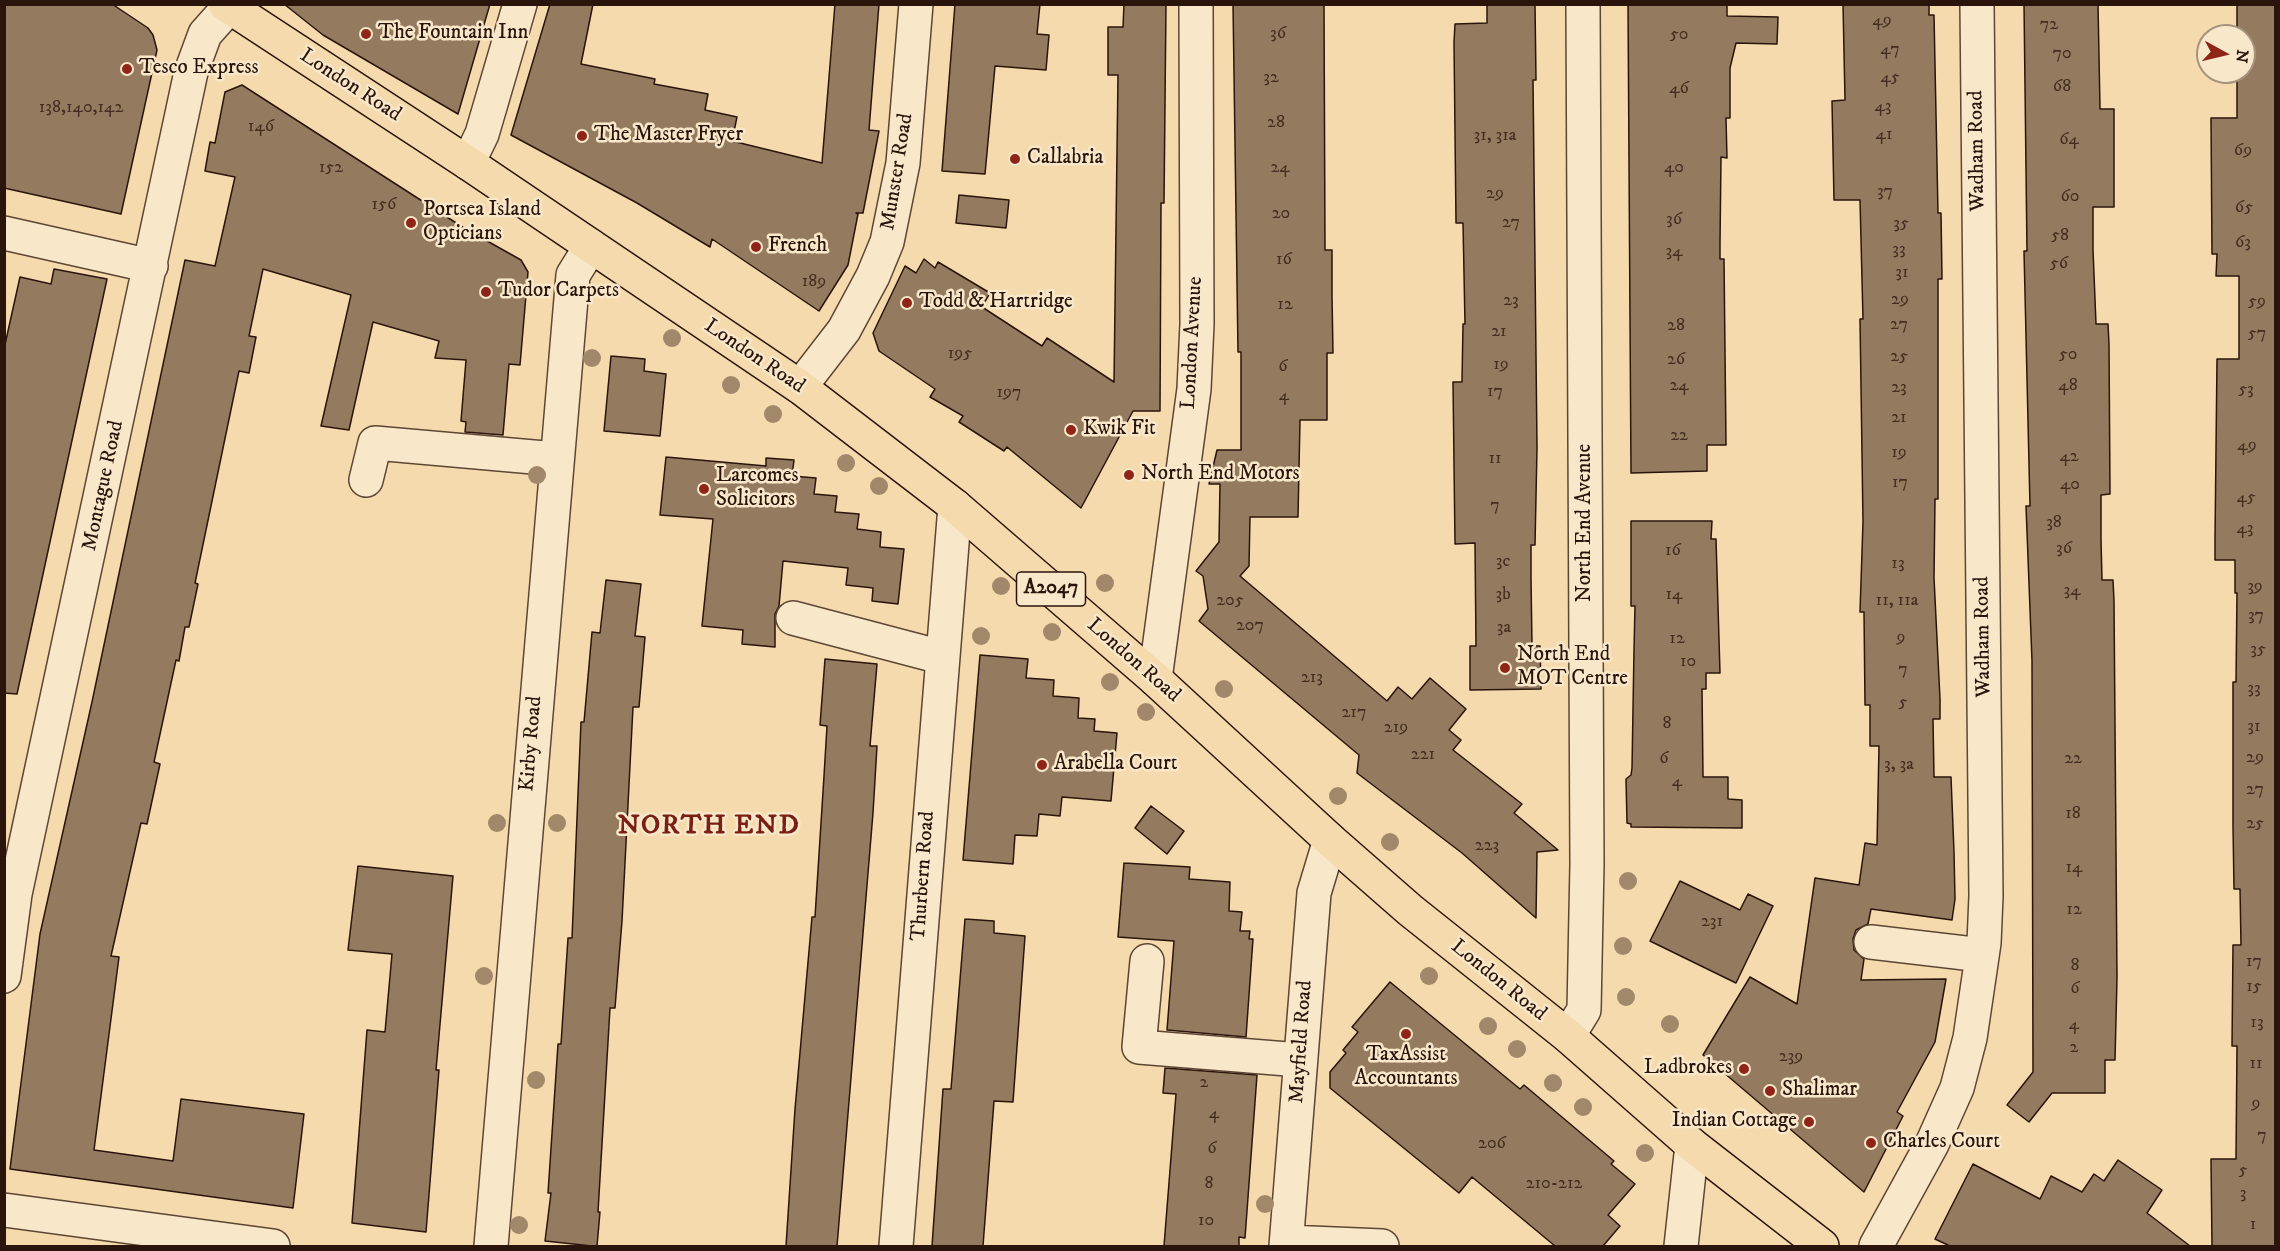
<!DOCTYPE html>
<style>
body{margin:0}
#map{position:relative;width:2280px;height:1251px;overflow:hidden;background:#f4daac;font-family:"IM FELL DW Pica",serif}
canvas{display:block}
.frame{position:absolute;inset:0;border:6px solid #2b140c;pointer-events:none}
.north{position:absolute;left:2196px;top:24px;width:60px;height:60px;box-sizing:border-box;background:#f8e7c9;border:2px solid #a6937d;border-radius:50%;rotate:98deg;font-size:16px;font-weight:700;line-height:24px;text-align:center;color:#2b140c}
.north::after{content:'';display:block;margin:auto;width:21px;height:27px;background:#8f2418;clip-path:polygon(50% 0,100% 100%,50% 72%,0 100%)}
</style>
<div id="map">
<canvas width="2280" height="1251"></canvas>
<div class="frame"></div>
<div class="north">N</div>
</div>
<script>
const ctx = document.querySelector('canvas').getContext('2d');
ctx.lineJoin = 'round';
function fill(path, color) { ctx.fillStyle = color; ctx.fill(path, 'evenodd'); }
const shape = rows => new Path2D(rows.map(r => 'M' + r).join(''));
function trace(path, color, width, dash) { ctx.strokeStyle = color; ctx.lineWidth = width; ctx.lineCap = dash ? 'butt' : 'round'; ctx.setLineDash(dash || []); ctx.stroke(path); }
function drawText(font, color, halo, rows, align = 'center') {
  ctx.font = font + ' "IM FELL DW Pica",serif'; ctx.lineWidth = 5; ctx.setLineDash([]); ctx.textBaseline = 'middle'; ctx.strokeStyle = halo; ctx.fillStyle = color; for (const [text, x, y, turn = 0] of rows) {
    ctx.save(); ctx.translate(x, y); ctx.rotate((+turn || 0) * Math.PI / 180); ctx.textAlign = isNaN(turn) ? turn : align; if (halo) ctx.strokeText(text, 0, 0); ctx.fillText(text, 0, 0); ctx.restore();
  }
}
const building = shape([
 [4,4,112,4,148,28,153,35,157,50,121,214,4,188,4,4],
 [284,4,490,4,458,114,323,35,284,4],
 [550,4,593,4,581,64,655,79,654,84,708,94,705,110,737,117,732,141,822,163,835,4,879,4,869,130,879,131,863,213,856,213,858,214,848,265,819,311,712,239,710,247,637,203,511,135,550,4],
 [955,4,1040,4,1037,34,1049,35,1046,70,995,66,985,174,942,171,955,4],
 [1124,4,1166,4,1164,203,1161,203,1160,411,1133,411,1081,508,1007,447,1004,451,959,422,963,416,930,397,935,389,879,351,873,333,905,266,916,273,924,259,935,268,938,262,990,293,982,307,1042,346,1047,338,1114,382,1118,75,1108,75,1108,27,1123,27,1124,4],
 [1233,4,1324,4,1325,250,1332,250,1332,296,1333,353,1327,353,1327,420,1300,420,1298,517,1250,517,1249,566,1240,576,1387,701,1398,687,1412,699,1430,678,1466,709,1449,730,1461,740,1453,750,1522,804,1514,813,1558,850,1537,852,1536,918,1462,853,1357,773,1359,755,1199,621,1208,609,1203,576,1196,571,1219,542,1220,484,1209,484,1217,450,1241,450,1241,352,1238,352,1233,4],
 [1487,4,1535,4,1536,80,1533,80,1537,448,1535,545,1531,545,1531,578,1532,646,1540,646,1541,689,1470,690,1470,646,1476,646,1475,543,1455,544,1453,382,1462,382,1463,324,1465,324,1463,223,1456,223,1454,42,1455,24,1487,23,1487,4],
 [1628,4,1727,4,1727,16,1778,17,1777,44,1736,43,1730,68,1730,118,1726,118,1727,158,1721,157,1720,243,1720,259,1724,259,1726,445,1707,445,1707,471,1631,473,1628,4],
 [1843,4,1929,4,1929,15,1934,15,1938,213,1941,213,1942,279,1938,279,1938,499,1935,499,1934,578,1940,699,1940,719,1933,719,1934,777,1951,777,1954,852,1955,899,1952,920,1871,909,1868,924,1856,930,1853,939,1854,950,1864,959,1861,980,1946,979,1935,1042,1897,1112,1903,1116,1864,1192,1703,1055,1750,977,1797,1004,1815,878,1859,885,1865,843,1877,845,1879,746,1870,746,1870,705,1865,705,1864,612,1860,612,1863,522,1860,319,1863,319,1860,200,1834,200,1832,101,1845,100,1843,4],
 [2024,4,2098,4,2100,109,2114,109,2114,207,2093,207,2093,250,2096,324,2108,324,2109,344,2110,494,2101,495,2101,540,2102,580,2113,580,2114,601,2117,978,2115,1060,2105,1060,2105,1093,2052,1093,2029,1122,2007,1105,2033,1072,2032,661,2026,506,2030,506,2024,251,2027,251,2024,4],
 [2237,4,2276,4,2276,1246,2212,1246,2211,1159,2236,1159,2237,1046,2232,1046,2233,945,2241,945,2240,889,2234,889,2233,826,2233,682,2236,682,2237,593,2235,593,2235,560,2215,560,2215,540,2217,359,2239,359,2239,276,2216,276,2217,254,2212,254,2211,118,2237,118,2237,72,2244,72,2244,36,2237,36,2237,4],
 [242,85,464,228,521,260,528,272,520,365,509,364,503,435,465,432,466,422,461,421,466,360,435,358,439,341,373,322,349,430,321,426,351,295,263,269,249,336,256,337,249,373,239,371,195,583,198,584,189,627,185,627,179,661,176,660,154,762,160,764,147,824,141,823,111,956,119,957,94,1150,173,1161,181,1099,304,1114,293,1208,10,1169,40,934,92,702,185,260,215,266,235,177,205,171,210,142,215,143,225,92,242,85],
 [959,195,1009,200,1006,228,956,223,959,195],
 [54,269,107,279,17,694,4,693,4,349,20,277,51,284,54,269],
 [611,356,645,359,644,371,666,374,660,436,604,431,611,356],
 [666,457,766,466,766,458,794,460,792,476,816,478,814,494,837,496,835,512,859,514,857,529,881,532,880,547,904,549,898,604,872,601,873,588,846,585,848,568,783,561,779,606,775,614,775,647,742,644,743,630,702,626,713,519,660,515,666,457],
 [1631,521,1712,521,1711,539,1716,539,1720,673,1706,673,1706,689,1702,689,1703,777,1728,777,1728,799,1742,800,1742,828,1631,827,1631,824,1627,823,1626,779,1631,775,1632,768,1634,650,1635,606,1631,606,1631,521],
 [606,580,641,584,635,636,645,637,639,707,633,707,622,921,615,1008,610,1008,598,1212,600,1212,597,1246,592,1246,545,1241,551,1193,548,1193,558,1044,561,1044,568,938,572,938,581,722,584,722,592,632,600,633,606,580],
 [980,655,1028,659,1026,678,1054,680,1053,696,1079,698,1078,718,1095,719,1094,731,1117,733,1111,801,1062,797,1060,816,1039,814,1037,836,1015,835,1013,864,963,860,980,655],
 [825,659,877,664,870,746,877,746,873,813,837,1246,786,1246,795,1109,812,917,815,917,824,776,827,726,820,725,825,659],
 [1151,806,1184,831,1167,854,1135,828,1151,806],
 [1124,863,1190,867,1189,879,1230,882,1229,911,1242,912,1240,931,1250,931,1249,939,1253,939,1246,1037,1167,1030,1174,941,1118,937,1124,863],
 [358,866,453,876,436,1070,439,1070,426,1232,352,1223,367,1030,385,1032,392,954,348,950,358,866],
 [1680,881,1740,910,1748,894,1773,906,1736,983,1650,941,1680,881],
 [965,919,994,921,994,933,1025,936,1013,1102,994,1101,983,1246,932,1246,943,1089,951,1089,965,919],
 [1390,982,1520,1089,1524,1085,1614,1161,1611,1164,1635,1184,1608,1215,1620,1226,1603,1246,1555,1246,1472,1177,1459,1193,1330,1088,1330,1072,1346,1053,1343,1050,1358,1032,1352,1027,1390,982],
 [1165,1068,1257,1075,1245,1238,1239,1237,1239,1246,1164,1246,1176,1094,1163,1093,1165,1068],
 [2118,1160,2162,1190,2147,1213,2190,1246,1950,1246,1935,1239,1973,1164,2040,1199,2051,1176,2082,1192,2094,1174,2104,1181,2118,1160]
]);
const minor = shape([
 [468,163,482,134,520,4],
 [4,233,151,266],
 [800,387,844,330,873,276,887,242,903,163,916,4],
 [366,480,375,443,556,459],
 [793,618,941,657],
 [1155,679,1194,389,1197,324,1196,4],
 [1871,942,1982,955],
 [1147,961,1139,1047,1300,1060],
 [4,976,15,894,191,72,205,34,229,7],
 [1568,1036,1584,1010,1587,864,1583,4],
 [4,1210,273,1246],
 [1287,1242,1382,1246],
 [491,1246,573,275,591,246],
 [896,1246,955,506],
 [1286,1246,1314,893,1330,840],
 [1681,1246,1692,1145],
 [1876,1246,1932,1144,1957,1088,1970,1038,1984,943,1986,896,1977,4]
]);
const major = shape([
 [225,4,468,163,800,387,955,506,1155,679,1330,840,1410,910,1568,1036,1692,1145,1822,1246]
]);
const trees = [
 [672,338],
 [592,358],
 [731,385],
 [773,414],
 [846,463],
 [537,475],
 [879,486],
 [1105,583],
 [1001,586],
 [1052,632],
 [981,636],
 [1110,682],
 [1224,689],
 [1146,712],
 [1338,796],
 [497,823],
 [557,823],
 [1390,842],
 [1628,881],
 [1623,946],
 [484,976],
 [1429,976],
 [1626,997],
 [1670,1024],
 [1488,1026],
 [1517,1049],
 [536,1080],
 [1553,1083],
 [1583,1107],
 [1645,1153],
 [1265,1204],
 [519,1225]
];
const markers = [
 [366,34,6,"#8f2418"],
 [127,69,6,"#8f2418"],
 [582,136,6,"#8f2418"],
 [1015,159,6,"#8f2418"],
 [411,223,6,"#8f2418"],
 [756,247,6,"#8f2418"],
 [486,292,6,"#8f2418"],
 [907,303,6,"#8f2418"],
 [1071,430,6,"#8f2418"],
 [1129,475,6,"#8f2418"],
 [704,489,6,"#8f2418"],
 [1505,668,6,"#8f2418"],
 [1042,765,6,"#8f2418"],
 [1406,1034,6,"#8f2418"],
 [1744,1069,6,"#8f2418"],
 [1770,1091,6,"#8f2418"],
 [1809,1122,6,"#8f2418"],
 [1871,1143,6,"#8f2418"]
];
const numberNames = [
 ["49",1882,21],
 ["72",2049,25],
 ["36",1278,34],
 ["50",1679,35],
 ["47",1890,50],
 ["70",2062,54],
 ["32",1271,78],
 ["45",1890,78],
 ["68",2062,87],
 ["46",1679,89],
 ["43",1883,107],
 ["138,140,142",81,108],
 ["28",1276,123],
 ["146",261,127],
 ["41",1884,135],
 ["31, 31a",1495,136],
 ["64",2069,140],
 ["69",2243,151],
 ["152",331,168],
 ["24",1280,168],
 ["40",1674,168],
 ["37",1885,192],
 ["29",1495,194],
 ["60",2070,197],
 ["156",384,205],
 ["65",2244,208],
 ["20",1281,214],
 ["36",1674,220],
 ["27",1511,223],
 ["35",1901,224],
 ["58",2060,236],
 ["63",2243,243],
 ["33",1899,250],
 ["34",1674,252],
 ["16",1284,260],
 ["56",2059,264],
 ["31",1902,273],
 ["189",814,282],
 ["29",1900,300],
 ["23",1511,301],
 ["59",2257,302],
 ["12",1285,305],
 ["27",1899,325],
 ["28",1676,326],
 ["21",1499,332],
 ["57",2257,334],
 ["195",960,354],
 ["50",2068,355],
 ["25",1899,357],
 ["26",1676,360],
 ["19",1501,365],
 ["6",1283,367],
 ["24",1679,386],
 ["48",2068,386],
 ["23",1899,388],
 ["53",2246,390],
 ["17",1495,392],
 ["197",1009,393],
 ["4",1284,396],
 ["21",1899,418],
 ["22",1679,436],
 ["49",2247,446],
 ["19",1899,453],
 ["42",2069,457],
 ["11",1495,459],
 ["17",1900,483],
 ["40",2070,485],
 ["45",2246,498],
 ["7",1495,506],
 ["38",2054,523],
 ["43",2245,529],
 ["36",2064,549],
 ["16",1673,551],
 ["3c",1503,562],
 ["13",1898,564],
 ["39",2255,587],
 ["34",2072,591],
 ["3b",1503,595],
 ["14",1674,595],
 ["205",1230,601],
 ["11, 11a",1897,601],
 ["37",2256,616],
 ["207",1250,626],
 ["3a",1504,628],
 ["9",1901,638],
 ["12",1677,639],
 ["35",2258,650],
 ["10",1688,662],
 ["7",1903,670],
 ["213",1312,678],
 ["33",2254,689],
 ["5",1903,703],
 ["217",1354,713],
 ["8",1667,724],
 ["31",2254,727],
 ["219",1396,728],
 ["221",1423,755],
 ["29",2255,758],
 ["6",1664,759],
 ["22",2073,759],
 ["3, 3a",1899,765],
 ["4",1677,782],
 ["27",2255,790],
 ["18",2073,814],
 ["25",2255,824],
 ["223",1487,846],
 ["14",2074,868],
 ["12",2074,910],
 ["231",1712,922],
 ["17",2254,962],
 ["8",2075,966],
 ["15",2254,987],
 ["6",2075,989],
 ["13",2257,1023],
 ["4",2074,1025],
 ["2",2074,1048],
 ["239",1791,1057],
 ["11",2256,1064],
 ["2",1204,1083],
 ["9",2256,1104],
 ["4",1214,1114],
 ["7",2262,1136],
 ["206",1492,1144],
 ["6",1212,1149],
 ["5",2243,1171],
 ["8",1209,1184],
 ["210-212",1554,1184],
 ["3",2243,1194],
 ["10",1206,1221],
 ["1",2253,1225]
];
const shields = [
 [1051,589,69]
];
const shieldNames = [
 ["A2047",1051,589]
];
const poiNames = [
 ["The Fountain Inn",378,34],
 ["Tesco Express",139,69],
 ["The Master Fryer",594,136],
 ["Callabria",1027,159],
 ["Portsea Island",423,211],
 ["Opticians",423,235],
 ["French",768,247],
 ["Tudor Carpets",498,292],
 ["Todd & Hartridge",919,303],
 ["Kwik Fit",1083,430],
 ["North End Motors",1141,475],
 ["Larcomes",716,477],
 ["Solicitors",716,501],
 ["North End",1517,656],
 ["MOT Centre",1517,680],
 ["Arabella Court",1054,765],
 ["TaxAssist",1406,1056,"center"],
 ["Accountants",1406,1080,"center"],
 ["Ladbrokes",1732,1069,"right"],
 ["Shalimar",1782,1091],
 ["Indian Cottage",1797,1122,"right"],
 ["Charles Court",1883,1143]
];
const streetNames = [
 ["London Road",350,86,33],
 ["Wadham Road",1978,151,-91],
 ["Munster Road",898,172,-81],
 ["London Avenue",1193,343,-87],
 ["London Road",754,357,34],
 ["Montague Road",104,486,-78],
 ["North End Avenue",1586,523,-90],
 ["Wadham Road",1984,637,-91],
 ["London Road",1133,661,41],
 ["Kirby Road",532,744,-85],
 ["Thurbern Road",924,876,-86],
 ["London Road",1498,981,39],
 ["Mayfield Road",1302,1042,-86]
];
const districtNames = [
 ["NORTH END",709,827]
];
fill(building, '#947b5f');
trace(building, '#2b140c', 1.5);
trace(minor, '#5d4634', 36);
trace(major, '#2b140c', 36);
trace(minor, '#f8e7c9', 33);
trace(major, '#f4daac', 33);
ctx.fillStyle = '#a1886a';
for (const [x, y] of trees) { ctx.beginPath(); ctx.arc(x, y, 9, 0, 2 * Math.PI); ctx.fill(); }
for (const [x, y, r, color] of markers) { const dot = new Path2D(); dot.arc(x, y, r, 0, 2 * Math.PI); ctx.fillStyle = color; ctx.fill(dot); trace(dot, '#f8e7c9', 2); }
drawText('18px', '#452e21', null, numberNames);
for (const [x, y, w] of shields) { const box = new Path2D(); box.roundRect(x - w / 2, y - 17, w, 34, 4.5); ctx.fillStyle = '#f8e7c9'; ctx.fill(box); trace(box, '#2b140c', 1.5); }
drawText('bold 20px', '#2b140c', null, shieldNames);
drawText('21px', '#2b140c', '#f8e7c9', poiNames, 'left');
drawText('21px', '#2b140c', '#f8e7c9', streetNames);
ctx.letterSpacing = '1.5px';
drawText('bold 27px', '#7a1f14', '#f8e7c9', districtNames);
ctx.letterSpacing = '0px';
</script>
